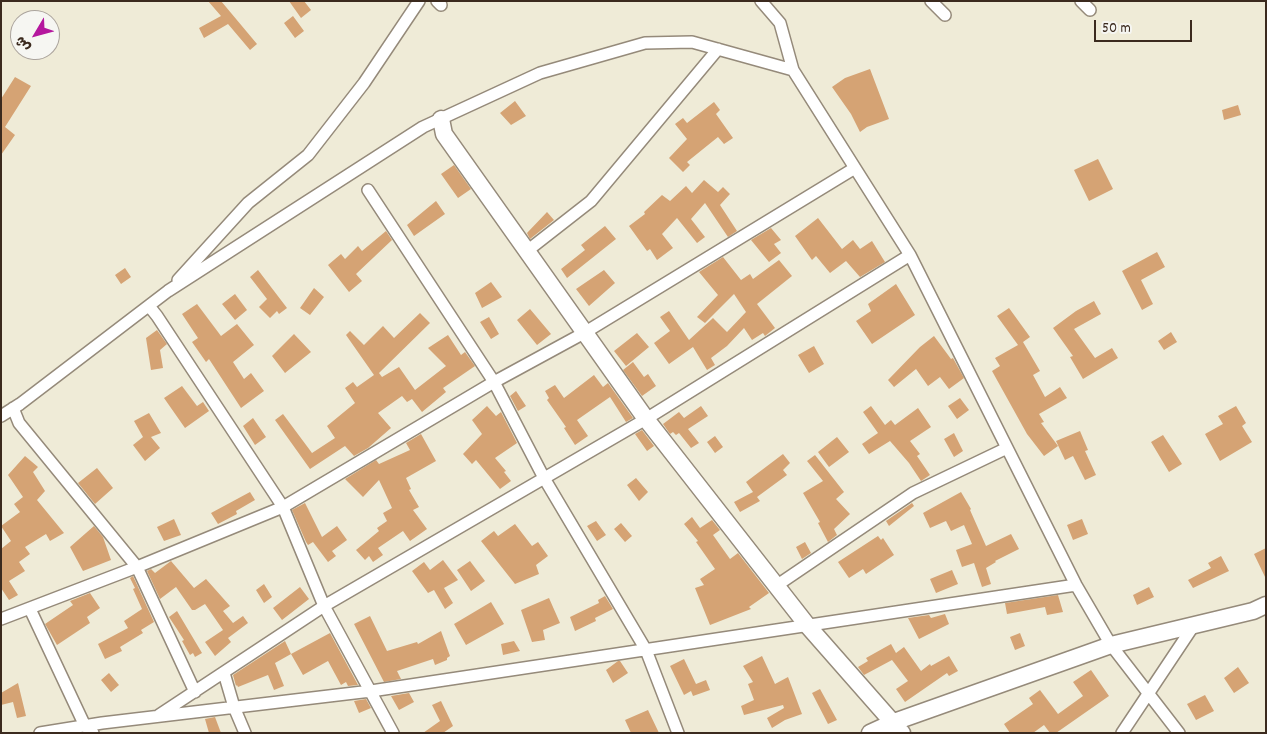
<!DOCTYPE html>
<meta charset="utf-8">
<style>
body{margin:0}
#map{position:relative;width:1267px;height:734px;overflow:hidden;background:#efebd7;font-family:Dekko,"Playpen Sans Arabic",sans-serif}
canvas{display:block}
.frame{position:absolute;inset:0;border:2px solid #3b2a1e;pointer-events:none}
.north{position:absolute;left:10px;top:10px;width:50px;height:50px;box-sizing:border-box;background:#f6f6f2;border:1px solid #aba49d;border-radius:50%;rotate:233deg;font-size:14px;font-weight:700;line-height:20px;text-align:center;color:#3b2a1e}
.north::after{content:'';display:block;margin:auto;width:18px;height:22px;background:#b5179e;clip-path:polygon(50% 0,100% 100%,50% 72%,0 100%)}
.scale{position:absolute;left:1094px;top:20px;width:98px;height:22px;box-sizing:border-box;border:2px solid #3b2a1e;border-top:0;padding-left:6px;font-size:15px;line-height:18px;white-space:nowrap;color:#3b2a1e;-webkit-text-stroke:4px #f6f6f2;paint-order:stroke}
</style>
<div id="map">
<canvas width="1267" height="734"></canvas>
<div class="frame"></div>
<div class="north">ش</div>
<div class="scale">50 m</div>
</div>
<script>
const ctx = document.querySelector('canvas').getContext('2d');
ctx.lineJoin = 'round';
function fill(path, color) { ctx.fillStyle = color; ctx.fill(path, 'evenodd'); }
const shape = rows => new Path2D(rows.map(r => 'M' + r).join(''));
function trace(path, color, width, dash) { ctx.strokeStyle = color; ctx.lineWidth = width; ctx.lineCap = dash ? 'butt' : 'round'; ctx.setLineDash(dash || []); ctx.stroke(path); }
const building = shape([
 [208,1,221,1,257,44,250,50,228,24,204,38,199,28,221,16],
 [289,1,304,1,311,10,301,18],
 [293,16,304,31,295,38,284,23],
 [870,69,889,119,867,127,860,132,851,114,832,87,845,78],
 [15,77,31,86,5,127,15,135,1,155,1,99],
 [515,101,526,116,511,125,500,113],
 [714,102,720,110,716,114,733,138,724,144,718,137,687,162,690,165,683,172,669,158,687,139,675,124,683,118,687,123],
 [1238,105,1241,115,1224,120,1222,110],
 [1098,159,1113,189,1089,201,1074,170],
 [454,165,471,189,458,198,441,174],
 [704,180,718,192,723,187,730,194,720,205,737,231,728,237,705,203,691,219,705,237,697,243,677,218,662,234,673,248,657,260,650,249,647,251,629,226,645,214,644,212,662,195,670,201,686,186,692,193],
 [436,201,445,214,414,236,407,225],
 [547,212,554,220,530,239,527,233],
 [818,218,842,249,853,240,860,249,872,241,885,262,860,277,846,261,830,273,816,256,812,260,795,236],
 [605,226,616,239,567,278,561,269,585,250,581,245],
 [771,228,781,240,774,244,781,253,769,262,751,240],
 [386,231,392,240,356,274,362,281,349,292,328,265,341,254,345,259,358,246,362,251],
 [1157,252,1165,267,1141,280,1153,304,1142,310,1122,271],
 [723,257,741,280,750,274,753,279,779,260,792,276,757,304,775,328,765,336,763,333,752,340,744,328,727,346,711,358,715,365,707,370,693,347,669,364,654,343,670,331,660,317,669,311,689,340,713,318,727,332,746,312,734,294,705,323,697,317,718,295,699,272],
 [125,268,131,277,121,284,115,275],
 [258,270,287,308,279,314,277,311,270,318,259,307,267,299,250,277],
 [604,270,615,283,589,306,576,289],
 [491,282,502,297,482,308,475,293],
 [896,284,915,315,872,344,856,321,871,311,868,304],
 [314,288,324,297,310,315,300,308],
 [235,294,247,310,235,320,222,304],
 [1094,301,1101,314,1074,329,1095,358,1112,348,1118,358,1083,379,1070,357,1073,356,1053,328,1076,311],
 [197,304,221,336,237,324,254,345,233,362,244,379,251,373,264,391,241,408,209,359,206,362,192,342,198,338,182,314],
 [1009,308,1030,337,1023,342,1040,371,1033,375,1045,397,1060,387,1067,398,1039,414,1044,422,1041,423,1058,446,1044,456,1027,434,992,371,1000,366,995,358,1018,345,997,316],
 [530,309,551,334,537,345,517,320],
 [420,313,430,323,379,373,382,377,399,367,415,390,446,366,428,348,448,335,461,355,465,352,475,366,443,388,446,392,422,412,412,399,407,402,402,396,378,413,391,428,368,448,354,456,345,446,310,469,275,420,283,414,312,453,335,438,327,426,355,403,345,388,353,382,357,387,374,375,346,335,350,331,364,345,383,326,394,338],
 [489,317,499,334,491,339,480,322],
 [157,330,167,344,160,350,163,368,151,370,146,338],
 [1171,332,1177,342,1164,350,1158,341],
 [637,333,649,347,626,366,614,351],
 [294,334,311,352,285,373,272,356],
 [934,336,951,359,953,358,964,378,949,389,940,377,928,386,916,369,894,387,888,380,920,347],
 [814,346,824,364,809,373,798,355],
 [633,362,644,377,648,374,656,386,642,396,623,370],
 [594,375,603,387,608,383,633,418,626,422,610,397,577,420,588,436,575,445,564,428,566,427,547,400,549,398,545,391,555,385,564,398],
 [182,386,197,406,203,402,209,411,185,428,164,398],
 [516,391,526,406,518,411,510,396],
 [960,398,969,410,957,419,948,406],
 [487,406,496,416,501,412,517,443,495,458,506,471,504,472,511,481,500,489,476,460,472,464,463,454,482,434,472,420],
 [701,406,708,416,688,429,699,443,691,448,679,433,676,435,673,432,670,434,663,424,679,412,684,418],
 [871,406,885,425,891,420,895,425,918,408,931,427,910,441,920,454,917,456,930,475,921,481,909,463,890,441,869,454,862,444,878,433,863,412],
 [1236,406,1246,423,1242,426,1252,442,1220,461,1205,434,1223,424,1218,416],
 [149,413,161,433,151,437,160,448,145,461,133,445,143,437,134,421],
 [253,418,266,437,255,445,243,426],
 [642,430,654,446,647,451,635,434],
 [1080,431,1088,450,1085,451,1096,475,1085,480,1073,456,1065,460,1056,441],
 [954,433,963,451,954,457,944,439],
 [421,434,436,461,406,478,411,489,409,490,419,507,413,510,427,529,410,541,403,531,378,548,383,555,373,562,369,556,365,560,356,550,379,531,377,528,387,521,383,513,392,508,379,480,363,497,345,479,376,460,379,464,410,450,406,443],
 [1163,435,1182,464,1169,472,1151,442],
 [715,436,723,447,715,453,707,442],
 [837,437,849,452,829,467,818,452],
 [783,454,790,463,783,470,787,475,757,497,760,501,740,512,734,502,753,492,746,482],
 [815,455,844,492,836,499,850,514,834,529,837,535,828,542,818,523,820,522,803,493,823,481,807,461],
 [25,456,38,467,33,472,45,491,37,500,64,533,50,541,46,534,25,547,30,554,19,562,25,571,9,581,18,595,9,600,1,588,1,549,11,541,1,526,20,512,14,504,23,497,8,475],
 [97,468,113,488,95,504,78,483],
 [636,478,648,492,639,501,627,485],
 [250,492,255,500,236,511,237,514,218,524,211,513],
 [961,492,971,509,970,510,986,546,1011,534,1019,549,995,561,996,562,986,568,991,584,982,587,974,563,962,567,956,550,972,544,964,525,951,531,946,521,930,528,923,513],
 [305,503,322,537,337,526,347,540,332,551,336,556,328,562,313,542,308,545,306,542,292,510],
 [912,503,914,506,889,526,886,521],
 [692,517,700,528,712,520,720,530,713,535,730,559,738,553,769,593,749,607,751,609,710,625,695,588,704,585,700,579,715,569,696,542,698,541,684,524],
 [174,519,181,535,164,541,157,527],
 [1082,519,1088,534,1073,540,1067,525],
 [596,521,606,535,597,541,587,526],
 [621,523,632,536,625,542,614,529],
 [515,524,532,546,538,542,548,556,536,565,539,574,515,584,481,541,494,531,498,536],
 [94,526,103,537,111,560,83,571,70,547],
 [878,536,881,540,883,538,894,555,866,574,863,569,849,578,838,562],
 [805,542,811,553,802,559,796,547],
 [1266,548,1266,579,1254,554],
 [1221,556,1229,571,1193,588,1188,580,1211,568,1208,563],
 [443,560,458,580,444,588,453,603,445,609,434,590,428,593,412,571,424,562,430,570],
 [171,561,194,588,206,579,230,606,223,611,233,623,243,616,248,623,228,638,231,642,215,656,205,642,223,630,205,604,195,610,192,610,176,587,160,599,147,571,151,569,155,573],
 [470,561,485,581,471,591,457,570],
 [952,570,958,584,936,593,930,579],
 [133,576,154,622,141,630,143,633,120,647,122,651,105,659,98,644,128,628,124,621,142,609,133,589,135,588,130,578],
 [264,584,272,597,264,603,256,590],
 [300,587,309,599,282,620,273,608],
 [1149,587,1154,597,1137,605,1133,595],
 [90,593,100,608,87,617,90,623,57,645,45,624,73,605,70,601],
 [1058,595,1063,612,1047,615,1045,607,1007,614,1005,603],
 [605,596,613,609,595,618,596,621,575,631,570,617,599,603,598,600],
 [549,598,560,623,543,630,545,640,532,642,521,610],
 [491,602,504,624,466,645,454,624],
 [177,611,202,653,195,657,193,653,190,655,182,641,184,640,169,617],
 [945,614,949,624,919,639,908,618,929,615,931,618],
 [370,616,387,651,417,642,418,644,441,631,450,656,447,658,447,660,435,665,433,659,397,671,401,679,384,682,354,624],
 [330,633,358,685,348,686,346,682,341,685,328,661,303,675,291,654],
 [1020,633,1025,646,1015,650,1010,637],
 [285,641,291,654,275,663,284,686,274,690,268,675,238,687,237,685,236,686,233,675],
 [514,641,520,651,503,655,501,644],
 [891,644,896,653,904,647,921,671,930,664,931,666,949,656,958,671,949,676,947,673,905,702,896,689,908,681,892,660,864,675,858,667,868,661,866,658],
 [762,656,775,684,788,677,802,714,785,720,772,728,767,718,784,708,783,705,744,715,741,706,754,700,748,684,753,682,743,666],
 [684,659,696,684,706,680,710,690,693,696,691,691,684,695,670,666],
 [618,661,620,661,628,673,613,683,606,670],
 [1238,667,1249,683,1234,693,1224,678],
 [1091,670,1109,696,1056,733,1050,733,1044,725,1033,733,1010,733,1004,724,1033,704,1029,698,1040,690,1058,714,1083,696,1073,682],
 [109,673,119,685,111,692,101,680],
 [18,683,26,716,17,718,13,702,1,705,1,693],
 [820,689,837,720,828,724,812,693],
 [409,693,414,702,399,710,391,696],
 [1205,695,1214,711,1196,720,1187,704],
 [366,699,371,708,359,713,354,701],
 [441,701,453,726,443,733,423,733,440,721,432,705],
 [648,710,659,733,631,733,625,720],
 [215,717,221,733,209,733,205,719]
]);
const street = shape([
 [437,1,441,5],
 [761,1,780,23,793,70,910,255,1076,585,1111,645,1179,733],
 [931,1,945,15],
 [1081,1,1090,10],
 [368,190,494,382,544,478,646,650,678,733],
 [527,251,591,201,718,49],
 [178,280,248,203,308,155,364,83,419,1],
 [149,306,157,316,283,507,324,606,393,733],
 [13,408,19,423,137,567,195,692],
 [1,416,20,404,168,291,423,127,540,73,645,43,692,42,793,70],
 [776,586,913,493,1007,448],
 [30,609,85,726,93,733],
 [1,619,137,567,283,507,494,382,584,333,855,168],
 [224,673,234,707,245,733],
 [159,715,324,606,646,419,910,255],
 [40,733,102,723,371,691,1076,585],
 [1122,733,1194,625]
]);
const secondary = shape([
 [441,119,444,134,646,419,807,625,902,733],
 [870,733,894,722,1111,645,1253,611,1266,605]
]);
fill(building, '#d5a374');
trace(street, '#958a7a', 14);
trace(secondary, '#958a7a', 19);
trace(street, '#fff', 11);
trace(secondary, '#fff', 16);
</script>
